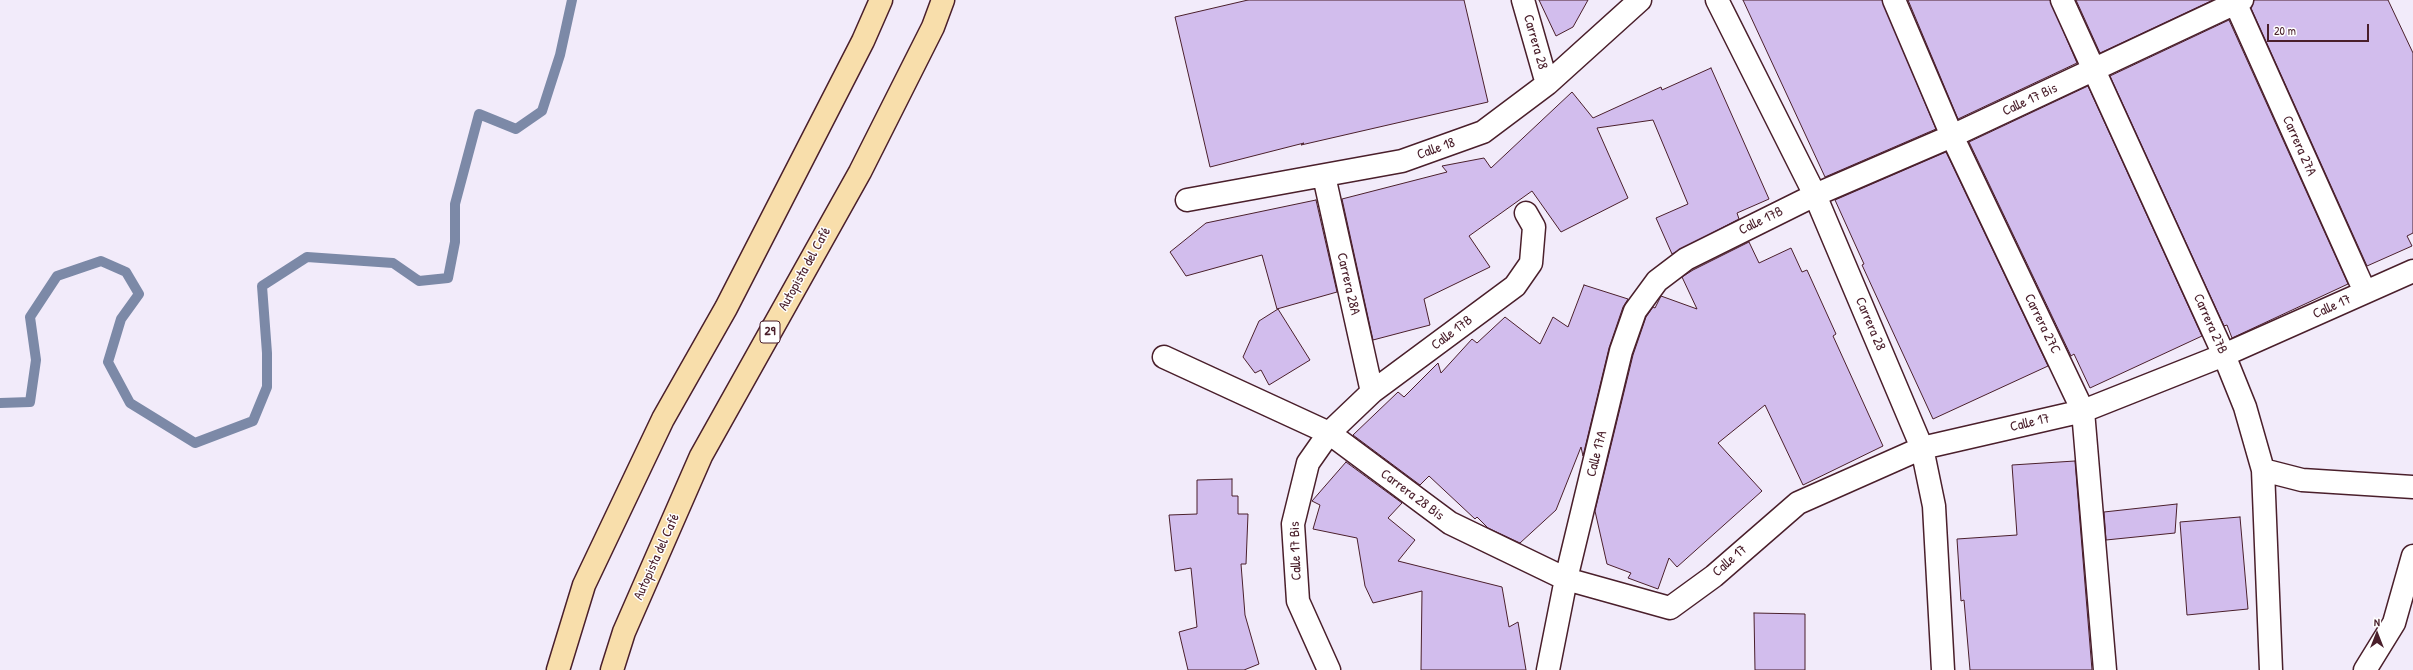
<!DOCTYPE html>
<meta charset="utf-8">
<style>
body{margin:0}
#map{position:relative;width:2413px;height:670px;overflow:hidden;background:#f2ebfa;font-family:"Patrick Hand",sans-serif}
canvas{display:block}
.north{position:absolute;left:2357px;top:614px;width:40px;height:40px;-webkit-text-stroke:3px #fff;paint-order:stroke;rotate:0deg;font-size:11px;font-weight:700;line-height:16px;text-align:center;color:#4a1f2b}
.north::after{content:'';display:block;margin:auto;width:14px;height:18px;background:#4a1f2b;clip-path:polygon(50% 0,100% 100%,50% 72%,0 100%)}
.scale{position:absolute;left:2267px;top:24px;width:102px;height:18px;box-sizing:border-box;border:2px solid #4a1f2b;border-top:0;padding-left:5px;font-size:12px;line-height:14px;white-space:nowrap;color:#4a1f2b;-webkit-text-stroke:3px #fff;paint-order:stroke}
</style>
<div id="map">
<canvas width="2413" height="670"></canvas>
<div class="north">N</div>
<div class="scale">20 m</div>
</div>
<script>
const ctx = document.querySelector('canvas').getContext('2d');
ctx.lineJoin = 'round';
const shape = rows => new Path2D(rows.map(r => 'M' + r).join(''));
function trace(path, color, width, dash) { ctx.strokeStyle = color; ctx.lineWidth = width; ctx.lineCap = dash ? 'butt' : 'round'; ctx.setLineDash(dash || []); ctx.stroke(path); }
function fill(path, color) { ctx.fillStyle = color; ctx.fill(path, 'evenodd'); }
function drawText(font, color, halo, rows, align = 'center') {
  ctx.font = font + ' "Patrick Hand",sans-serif'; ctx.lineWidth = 3; ctx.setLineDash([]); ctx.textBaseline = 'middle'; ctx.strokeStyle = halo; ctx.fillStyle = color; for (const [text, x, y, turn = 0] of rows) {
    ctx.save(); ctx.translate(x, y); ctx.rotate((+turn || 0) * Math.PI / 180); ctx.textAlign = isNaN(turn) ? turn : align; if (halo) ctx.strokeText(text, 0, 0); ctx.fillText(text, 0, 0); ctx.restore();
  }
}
const stream = shape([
 [0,403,30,402,36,360,30,317,57,276,101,261,126,272,139,294,121,319,108,362,130,403,195,443,253,421,267,387,267,353,262,286,307,257,393,263,419,281,448,278,455,242,455,204,479,114,516,129,542,111,560,55,572,0]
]);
const building = shape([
 [1248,0,1464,0,1488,102,1301,145,1304,143,1210,167,1175,17,1248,0],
 [1539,0,1588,0,1573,27,1556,36,1539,0],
 [1743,0,1882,0,1936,129,1825,177,1743,0],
 [1908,0,2050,0,2077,63,1958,119,1908,0],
 [2076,0,2213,0,2100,53,2076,0],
 [2254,0,2388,0,2413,53,2413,233,2407,236,2412,246,2367,266,2251,8,2254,0],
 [2229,20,2348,284,2232,338,2227,325,2224,326,2110,76,2229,20],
 [1711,68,1769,199,1737,213,1739,219,1672,254,1656,218,1688,204,1653,120,1597,128,1628,198,1561,232,1532,191,1469,236,1490,267,1424,299,1430,325,1373,340,1342,199,1447,172,1442,166,1484,158,1491,168,1572,92,1593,118,1661,87,1662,90,1711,68],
 [2088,86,2202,336,2090,388,2074,354,2071,356,1969,142,2088,86],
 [1946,152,2048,366,1933,419,1862,265,1864,264,1835,200,1946,152],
 [1316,200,1337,292,1277,309,1262,255,1186,276,1170,252,1206,223,1316,200],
 [1749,242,1759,263,1791,248,1802,272,1807,270,1836,334,1833,336,1883,446,1803,485,1765,405,1718,443,1762,491,1677,567,1669,558,1658,589,1628,578,1631,573,1607,564,1595,511,1633,355,1646,317,1653,307,1655,308,1661,296,1697,309,1682,277,1693,270,1749,242],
 [1584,285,1628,299,1623,307,1609,348,1583,456,1581,447,1556,510,1520,543,1488,528,1477,517,1475,519,1429,476,1420,485,1353,435,1398,392,1404,397,1438,363,1441,373,1472,339,1477,343,1505,317,1540,344,1553,317,1568,327,1584,285],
 [1278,309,1310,360,1269,385,1261,370,1255,373,1243,357,1259,321,1278,309],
 [2075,461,2092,670,1970,670,1964,600,1961,601,1957,539,2017,535,2012,465,2075,461],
 [1346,462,1402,503,1388,518,1415,540,1398,561,1502,587,1509,627,1518,622,1526,670,1421,670,1422,591,1373,603,1365,586,1357,538,1313,529,1320,505,1312,501,1346,462],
 [1232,479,1232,496,1238,496,1238,514,1248,514,1246,564,1241,564,1245,615,1259,664,1244,670,1188,670,1179,632,1197,627,1191,568,1175,571,1169,515,1197,514,1197,480,1232,479],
 [2177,504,2175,533,2106,540,2104,512,2177,504],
 [2240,517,2248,609,2187,615,2180,522,2240,517],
 [1754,613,1805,614,1805,670,1755,670,1754,613]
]);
const street = shape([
 [1523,0,1547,84],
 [1717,0,1815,195,1922,448,1934,506,1943,670],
 [1894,0,1952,136,2083,411,2105,670],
 [2062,0,2224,355,2245,407,2263,470,2271,670],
 [2234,0,2365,292],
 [1324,176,1372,392],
 [1187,200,1402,161,1483,132,1547,84,1640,0],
 [1164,357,1329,433,1450,523,1566,579,1670,608,1714,576,1798,503,1922,448,2083,411,2224,355,2413,271],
 [2263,470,2302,480,2413,487],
 [1329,670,1298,601,1293,524,1308,463,1329,433,1372,392,1515,286,1531,263,1534,227,1526,213],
 [1548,670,1566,579,1621,351,1635,311,1657,281,1686,259,1815,195,1952,136,2242,0],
 [2365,670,2394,623,2413,556]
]);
const highway = shape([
 [558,670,584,585,663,419,726,308,863,41,881,0],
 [612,670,624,632,701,456,860,172,933,27,943,0]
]);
const shields = [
 [770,332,20]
];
const shieldNames = [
 ["29",770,332]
];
const streetNames = [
 ["Carrera 28",1535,42,74],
 ["Calle 17 Bis",2030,100,-25],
 ["Carrera 27A",2299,146,66],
 ["Calle 18",1436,149,-20],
 ["Calle 17B",1761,221,-26],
 ["Autopista del Café",805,269,-61],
 ["Carrera 28A",1348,284,77],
 ["Calle 17",2332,307,-24],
 ["Carrera 28",1870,324,67],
 ["Carrera 27C",2042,324,64],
 ["Carrera 27B",2210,324,66],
 ["Calle 17B",1452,333,-37],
 ["Calle 17",2030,423,-13],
 ["Calle 17A",1597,454,-76],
 ["Carrera 28 Bis",1412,495,37],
 ["Calle 17 Bis",1296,551,-92],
 ["Autopista del Café",657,557,-66],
 ["Calle 17",1730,561,-41]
];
trace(stream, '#7c89a7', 10);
fill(building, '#d2bded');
trace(building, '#4a1f2b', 1);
trace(street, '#4a1f2b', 25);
trace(highway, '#4a1f2b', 25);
trace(street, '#fff', 22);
trace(highway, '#f8deab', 22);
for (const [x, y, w] of shields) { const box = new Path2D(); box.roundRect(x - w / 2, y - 11, w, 22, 3); ctx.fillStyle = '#fff'; ctx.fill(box); trace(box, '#4a1f2b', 1); }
drawText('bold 13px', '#4a1f2b', null, shieldNames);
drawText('14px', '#4a1f2b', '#fff', streetNames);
</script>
